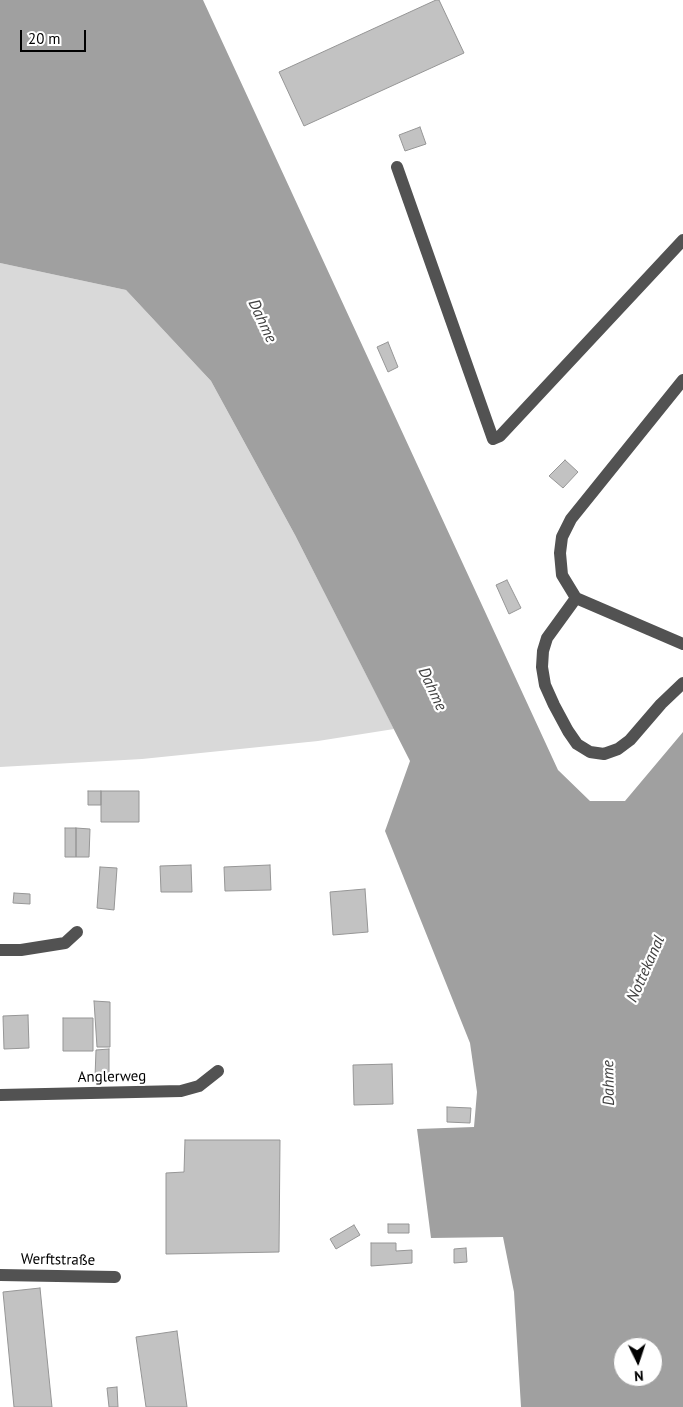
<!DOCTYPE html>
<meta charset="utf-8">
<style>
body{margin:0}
#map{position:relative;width:683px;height:1407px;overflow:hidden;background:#fff;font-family:"PT Sans",sans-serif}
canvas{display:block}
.north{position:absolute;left:613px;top:1337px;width:50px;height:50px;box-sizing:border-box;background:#fff;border:1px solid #999;border-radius:50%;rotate:176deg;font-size:14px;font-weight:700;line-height:20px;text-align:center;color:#000}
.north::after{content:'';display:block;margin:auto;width:18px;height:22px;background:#000;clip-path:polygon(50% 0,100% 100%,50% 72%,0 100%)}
.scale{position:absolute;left:20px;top:30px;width:66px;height:22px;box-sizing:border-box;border:2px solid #000;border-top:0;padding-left:6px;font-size:15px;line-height:18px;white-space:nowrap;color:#000;-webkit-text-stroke:4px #fff;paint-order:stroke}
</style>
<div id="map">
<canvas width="683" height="1407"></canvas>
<div class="north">N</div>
<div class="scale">20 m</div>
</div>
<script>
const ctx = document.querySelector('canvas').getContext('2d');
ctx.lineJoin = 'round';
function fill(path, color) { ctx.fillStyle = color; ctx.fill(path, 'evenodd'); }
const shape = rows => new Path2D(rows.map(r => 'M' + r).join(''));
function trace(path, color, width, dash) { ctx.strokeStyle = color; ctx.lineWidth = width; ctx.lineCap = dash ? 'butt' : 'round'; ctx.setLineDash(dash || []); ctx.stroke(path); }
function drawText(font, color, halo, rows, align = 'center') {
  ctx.font = font + ' "PT Sans",sans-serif'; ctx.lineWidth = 4.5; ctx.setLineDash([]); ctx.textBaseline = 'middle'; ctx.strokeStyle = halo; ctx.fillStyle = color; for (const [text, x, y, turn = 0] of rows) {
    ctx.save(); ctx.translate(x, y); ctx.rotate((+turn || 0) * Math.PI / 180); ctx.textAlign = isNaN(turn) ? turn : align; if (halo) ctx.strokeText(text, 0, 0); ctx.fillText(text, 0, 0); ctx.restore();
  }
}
const green = shape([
 [0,263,126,290,211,381,295,535,394,729,318,741,142,759,0,767]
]);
const water = shape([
 [0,0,203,0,558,770,590,801,625,801,683,732,683,1407,521,1407,514,1292,503,1237,431,1238,417,1129,474,1127,477,1092,470,1043,385,831,410,761,295,535,211,381,126,290,0,263],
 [623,1347,653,1347,653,1377,623,1377]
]);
const building = shape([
 [436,0,439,0,464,53,304,126,279,72,436,0],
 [420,127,426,144,405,151,399,135,420,127],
 [388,342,398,367,388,372,377,347,388,342],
 [565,460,578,472,563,488,549,476,565,460],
 [507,580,521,608,509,614,496,585,507,580],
 [88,791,101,791,101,805,88,805,88,791],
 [101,791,139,791,139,822,101,822,101,791],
 [65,828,76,828,76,857,65,857,65,828],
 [76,828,90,829,89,857,76,857,76,828],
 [191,865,192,892,161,892,160,866,191,865],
 [270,865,271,890,225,891,224,867,270,865],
 [100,867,117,868,114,910,97,908,100,867],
 [365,889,368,932,333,935,330,892,365,889],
 [14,893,30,894,30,904,13,903,14,893],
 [94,1001,110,1002,110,1047,97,1047,94,1001],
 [28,1015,29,1048,4,1049,3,1016,28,1015],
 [63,1018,93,1018,93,1051,63,1051,63,1018],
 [109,1049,109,1077,95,1077,96,1050,109,1049],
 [392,1064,393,1104,354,1105,353,1065,392,1064],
 [447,1107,471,1108,470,1123,447,1122,447,1107],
 [185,1140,280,1140,279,1252,166,1254,166,1173,184,1172,185,1140],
 [388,1224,409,1224,409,1233,388,1233,388,1224],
 [354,1225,360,1235,336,1249,330,1239,354,1225],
 [371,1243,396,1243,396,1251,412,1250,412,1263,371,1266,371,1243],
 [466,1248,467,1262,454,1263,454,1249,466,1248],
 [40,1288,52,1407,14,1407,3,1292,40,1288],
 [177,1331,187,1407,146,1407,136,1337,177,1331],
 [117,1387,118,1407,109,1407,107,1388,117,1387]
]);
const minor = shape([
 [397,167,493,439,500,436,683,240],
 [683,380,571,519,562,537,560,553,562,575,576,598,683,644],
 [576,598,547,638,543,651,542,667,545,685,554,705,568,731,577,744,590,752,604,754,618,749,630,740,661,704,683,683],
 [0,950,21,950,65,943,77,932],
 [0,1095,181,1091,199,1086,218,1071],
 [0,1275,115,1277]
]);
const streetNames = [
 ["Anglerweg",112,1077,-1],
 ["Werftstraße",58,1260,1]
];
const waterNames = [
 ["Dahme",262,321,65],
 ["Dahme",432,689,65],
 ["Nottekanal",646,969,-66],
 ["Dahme",609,1083,-91]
];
fill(green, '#d9d9d9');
fill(water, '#a0a0a0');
fill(building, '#c2c2c2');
trace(building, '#969696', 1);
trace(minor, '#525252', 12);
drawText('15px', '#000', '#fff', streetNames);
drawText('italic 16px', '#414141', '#fff', waterNames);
</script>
